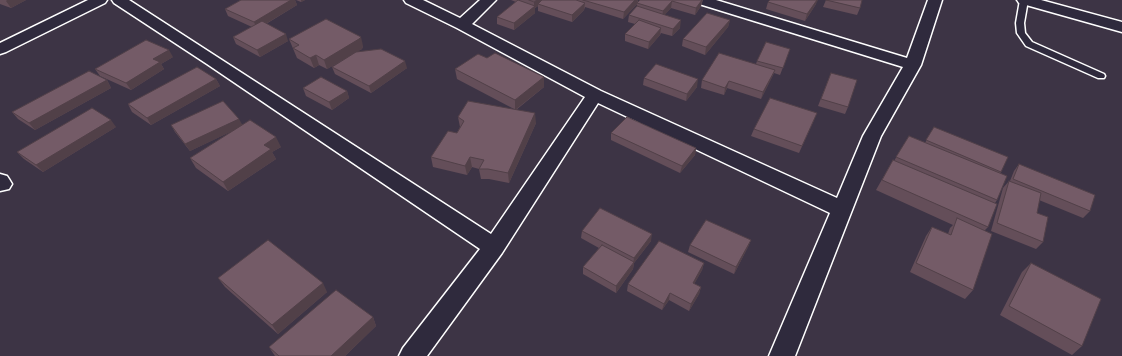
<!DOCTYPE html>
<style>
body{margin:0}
canvas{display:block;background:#3d3445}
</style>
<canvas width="1122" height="356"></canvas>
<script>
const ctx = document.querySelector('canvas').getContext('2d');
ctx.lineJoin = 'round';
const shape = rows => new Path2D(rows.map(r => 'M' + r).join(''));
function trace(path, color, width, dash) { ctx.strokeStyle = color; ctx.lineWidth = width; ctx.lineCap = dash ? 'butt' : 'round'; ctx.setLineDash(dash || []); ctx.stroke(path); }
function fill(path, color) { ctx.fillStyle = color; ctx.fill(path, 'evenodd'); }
const lane = shape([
 [1020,0,1028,0,1024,23,1025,33,1032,42,1104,74,1105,76,1104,78,1098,78,1026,46,1017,33,1016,23,1020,0]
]);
const street = shape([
 [88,0,107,0,105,3,6,52,0,54,0,43,88,0],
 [112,0,129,0,491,234,585,97,457,28,406,3,404,0,423,0,460,18,480,0,496,0,472,24,601,91,837,198,863,136,903,67,696,3,694,0,716,0,907,58,928,0,942,0,921,65,881,136,795,356,769,356,830,213,598,103,502,253,427,356,399,356,403,348,480,249,207,64,114,3,112,0],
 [1017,0,1041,0,1122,22,1122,32,1019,3,1017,0],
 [0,174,7,176,9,179,12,184,9,189,0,191,0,174]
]);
const wall = shape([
 [0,0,26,0,11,8,0,4],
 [241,0,295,0,297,5,266,24,288,41,260,57,236,44,233,37,252,27,228,16,225,9],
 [296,0,305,0,301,2],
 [511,0,638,0,638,2,640,0,703,0,701,6,695,15,671,8,664,15,680,28,672,36,661,33,660,35,648,49,625,41,625,34,635,24,628,22,629,15,637,7,637,4,623,19,585,7,584,10,572,22,538,11,538,6,535,8,535,13,514,30,497,24,497,17,516,2],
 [826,0,860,8,857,15,823,7],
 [768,2,816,4,805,21,766,9],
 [730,20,728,27,705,55,682,46,683,39],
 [289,39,363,46,362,49,356,52,407,68,371,93,335,74,332,67,348,57,327,69,319,65,314,68,297,58],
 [790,49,780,75,774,73,761,99,727,88,724,95,701,88,702,80,756,64,757,61],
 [173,57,161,64,164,69,131,90,100,76,95,69],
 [487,58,544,77,544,87,516,110,536,123,509,183,489,179,481,179,479,169,472,167,467,175,433,167,431,157,457,133,460,127,458,117,514,109,457,79,455,69],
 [831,73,848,107,845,114,818,106],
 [644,78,697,87,686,101,643,85],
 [216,79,220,86,151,125,132,112,128,104],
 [107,80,111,88,35,130,18,119,12,112],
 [303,88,347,91,349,98,332,110,306,96],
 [814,120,799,153,751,136,754,129],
 [171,125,242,125,281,147,272,152,276,159,228,191,196,168,190,158,234,130,190,151,175,132],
 [116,127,43,172,24,159,17,152],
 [934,127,1001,172,1000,174,997,200,995,203,988,227,985,230,973,290,965,299,910,272,926,236,932,227,948,234,950,228,953,225,876,190,893,160,894,161,909,136,925,143],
 [611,133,696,148,695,155,680,173,611,140],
 [1019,164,1090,211,1083,218,1039,200,1037,213,1043,242,1036,249,991,231,1003,188,1009,181,1010,181,1014,171],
 [582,231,651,241,634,263,633,269,616,293,583,274,583,267,599,248,581,238],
 [751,240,748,247,734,274,688,252,690,245],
 [704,263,702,270,694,284,701,287,699,294,689,311,669,300,662,310,627,291,628,284],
 [1031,263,1082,346,1072,355,1000,315,1022,272],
 [218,278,327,292,278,334,225,287],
 [373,317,376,326,345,356,275,356,269,347]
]);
const shadedWall = shape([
 [7,0,26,0,11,8,6,1],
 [291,0,295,0,297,5,257,29,254,22],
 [301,0,305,0,301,2],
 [537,0,546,0,538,4,538,6,535,8,535,13,514,30,514,23,534,6,534,2],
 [635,0,638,0,637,4,623,19,624,12],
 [702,0,701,6,695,15,696,8],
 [817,0,818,0,816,4,805,21,807,14],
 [672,1,671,8,662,18,663,11],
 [585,3,584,10,572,22,572,15],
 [681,20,680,28,672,36,673,29],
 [730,20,728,27,705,55,706,47],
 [661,28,660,35,648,49,649,42],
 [286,34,288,41,260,57,257,50],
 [361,37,363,46,362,49,327,69,324,60],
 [169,50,173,57,161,64,164,69,131,90,126,83,153,59],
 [316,55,319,65,314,68,310,58],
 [405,61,407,68,371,93,369,86],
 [775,70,772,77,761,99,763,92],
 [544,77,544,87,515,110,515,100],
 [216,79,220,86,151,125,147,118],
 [698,79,697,87,686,101,687,94],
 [107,80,111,88,35,130,29,123],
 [729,81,727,88,724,95,725,88],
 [347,91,349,98,332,110,329,102],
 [535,113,536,123,509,183,508,173],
 [239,119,243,126,190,151,185,144],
 [111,120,116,127,43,172,36,165],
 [276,137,281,147,272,152,276,159,228,191,223,182,264,145],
 [696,148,695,155,680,173,682,166],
 [470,157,472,167,467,175,465,166],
 [652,234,651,241,634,263,633,269,616,293,616,286,633,264,634,258],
 [751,240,748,247,734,274,736,267],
 [704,263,702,270,691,290,693,283],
 [323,283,327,292,278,334,272,325],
 [701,287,699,294,689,311,691,304],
 [670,293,669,300,662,310,664,304],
 [373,317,376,326,345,356,331,356]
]);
const building = shape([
 [241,0,291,0,254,22,225,9,241,0],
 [518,0,535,6,514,23,497,17,518,0],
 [529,0,537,0,534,2,529,0],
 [542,0,576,0,585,3,572,15,538,4,542,0],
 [583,0,635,0,624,12,583,0],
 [640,0,702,0,696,8,672,1,663,11,637,3,640,0],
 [770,0,817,0,807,14,768,2,770,0],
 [826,0,862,0,860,8,826,0],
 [637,6,681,20,673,29,629,15,637,6],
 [707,13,730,20,706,47,683,39,707,13],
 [326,19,361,37,359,39,324,60,316,55,310,58,293,48,299,45,289,39,326,19],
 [639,20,661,28,649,42,625,34,639,20],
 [262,21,286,34,257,50,233,37,262,21],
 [146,40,169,50,153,59,160,62,126,83,95,69,146,40],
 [766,42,790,49,783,68,757,61,766,42],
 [381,49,405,61,369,86,332,67,356,52,381,49],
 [495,53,544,77,515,100,455,69,478,54,487,58,495,53],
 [719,53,775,70,763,92,729,81,725,88,702,80,719,53],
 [656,64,698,79,687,94,644,78,656,64],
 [197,67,216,79,147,118,128,104,197,67],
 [89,71,107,80,29,123,12,112,89,71],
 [831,73,857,80,848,107,821,99,831,73],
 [321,77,347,91,329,102,303,88,321,77],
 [770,98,817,113,802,146,754,129,770,98],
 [223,101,239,119,185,144,171,125,223,101],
 [468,101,535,113,508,173,488,169,479,169,484,160,470,157,465,166,431,157,448,131,457,133,464,121,458,117,468,101],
 [92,108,111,120,36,165,17,152,92,108],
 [627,117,696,148,682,166,611,133,627,117],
 [250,120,276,137,264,145,271,149,223,182,190,158,250,120],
 [934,127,1008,157,1001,172,926,140,934,127],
 [909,136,1007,176,997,200,896,157,909,136],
 [893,160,997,204,988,227,882,180,893,160],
 [1019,164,1095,195,1090,211,1013,179,1019,164],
 [1009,181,1041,193,1037,213,1048,217,1043,242,997,223,1009,181],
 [600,208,652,234,634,258,582,231,600,208],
 [957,218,992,234,973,290,916,263,932,227,951,235,957,218],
 [706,220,751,240,736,267,690,245,706,220],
 [268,240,323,283,272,325,218,278,268,240],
 [659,241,704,263,693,283,701,287,691,304,670,293,664,304,628,284,659,241],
 [602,245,634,262,616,286,583,267,602,245],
 [1031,263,1101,299,1082,346,1009,306,1031,263],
 [336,290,373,317,331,356,279,356,269,347,336,290]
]);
trace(lane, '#fff', 3);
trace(street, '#fff', 3);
fill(lane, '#2f2a3d');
fill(street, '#2f2a3d');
fill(wall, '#644e59');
fill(shadedWall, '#514048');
fill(building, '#745b67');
trace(building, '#514048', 1);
</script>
